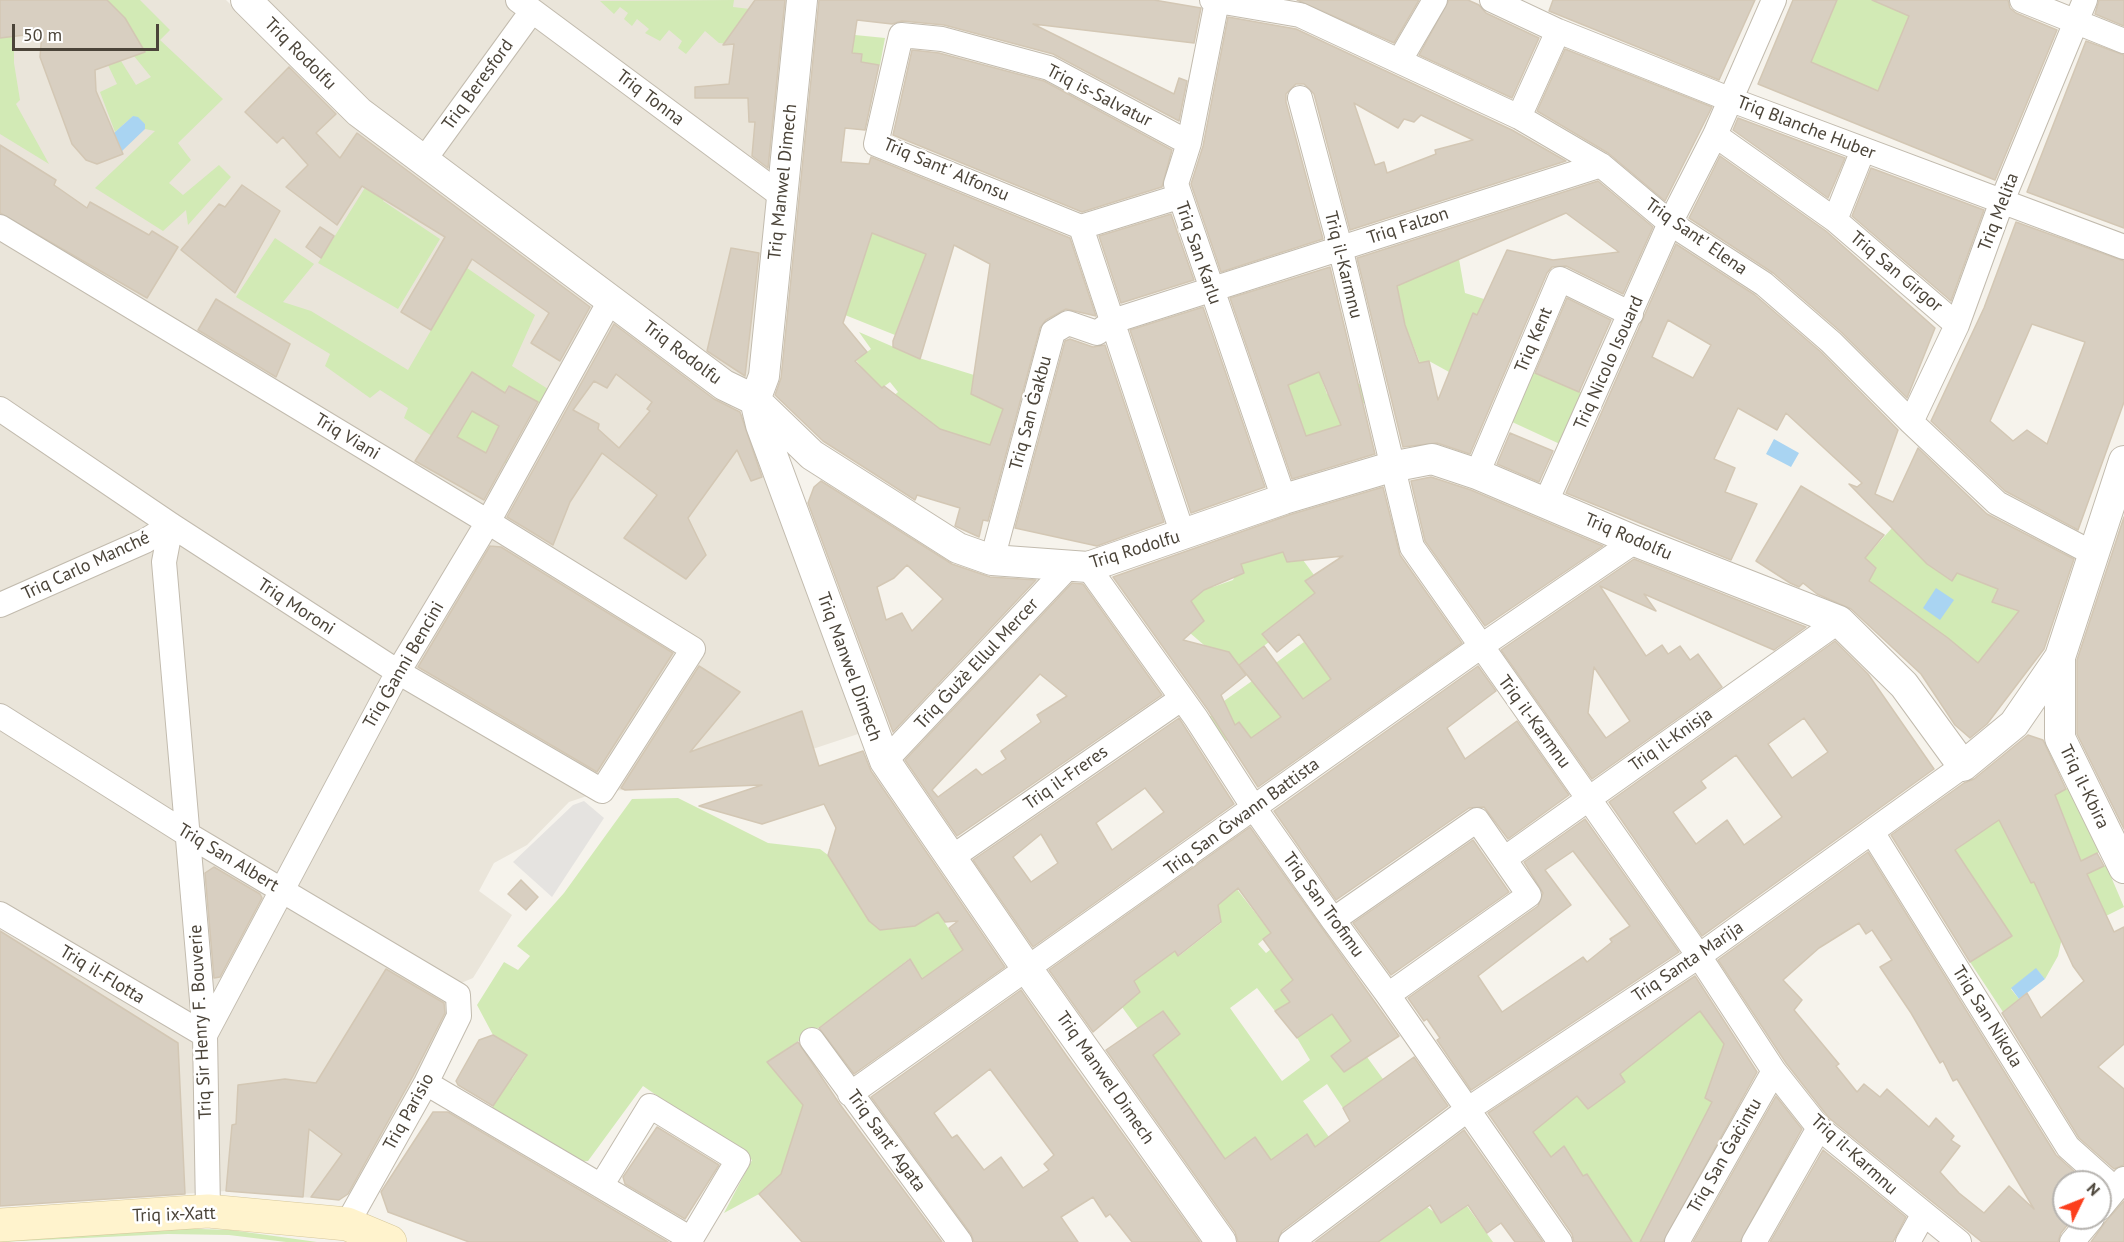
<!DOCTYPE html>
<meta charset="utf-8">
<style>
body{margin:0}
#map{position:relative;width:2124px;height:1242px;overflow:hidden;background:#f6f3ec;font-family:"PT Sans",sans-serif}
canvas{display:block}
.north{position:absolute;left:2052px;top:1170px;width:60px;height:60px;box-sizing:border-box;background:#fff;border:2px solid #b7b4b0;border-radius:50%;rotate:47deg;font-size:16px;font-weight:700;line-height:24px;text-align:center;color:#4b4439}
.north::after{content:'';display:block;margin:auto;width:21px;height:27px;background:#fc3f1d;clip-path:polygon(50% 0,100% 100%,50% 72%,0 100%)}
.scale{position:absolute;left:12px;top:24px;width:147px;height:27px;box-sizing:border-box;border:3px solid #4b4439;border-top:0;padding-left:8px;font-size:18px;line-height:21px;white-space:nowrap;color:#4b4439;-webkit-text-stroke:4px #fff;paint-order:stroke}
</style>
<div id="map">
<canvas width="2124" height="1242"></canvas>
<div class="north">N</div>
<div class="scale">50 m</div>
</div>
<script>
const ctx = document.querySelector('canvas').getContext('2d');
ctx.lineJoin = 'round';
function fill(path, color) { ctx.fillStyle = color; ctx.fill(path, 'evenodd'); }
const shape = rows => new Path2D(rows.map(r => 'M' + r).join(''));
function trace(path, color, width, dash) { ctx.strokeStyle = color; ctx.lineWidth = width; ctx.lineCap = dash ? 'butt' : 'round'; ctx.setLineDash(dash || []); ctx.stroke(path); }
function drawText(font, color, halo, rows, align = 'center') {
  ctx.font = font + ' "PT Sans",sans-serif'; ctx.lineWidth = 5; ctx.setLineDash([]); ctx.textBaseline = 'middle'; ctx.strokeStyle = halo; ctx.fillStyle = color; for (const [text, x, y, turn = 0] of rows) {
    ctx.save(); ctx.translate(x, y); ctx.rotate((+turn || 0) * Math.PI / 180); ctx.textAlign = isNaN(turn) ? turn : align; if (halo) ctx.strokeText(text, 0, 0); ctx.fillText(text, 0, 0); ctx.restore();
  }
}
const residential = shape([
 [0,0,226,0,339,111,755,424,861,733,698,787,602,791,569,802,527,845,494,863,479,891,512,915,473,978,454,986,452,1017,356,1188,339,1200,226,1191,0,1206],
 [261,0,793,0,759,374,746,385,441,157,422,139,362,97]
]);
const green = shape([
 [107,0,140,0,170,30,160,40,223,99,178,143,191,160,169,183,183,195,219,165,231,177,188,225,186,210,163,231,95,188,155,131,145,129,145,124,133,116,115,132,100,92,117,84,108,65,121,61,136,85,151,77,134,56,119,12],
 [734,0,733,7,750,9,750,28,738,23,729,37,729,44,719,43,705,31,686,54,678,48,682,41,669,30,660,41,645,33,649,29,637,19,632,26,624,19,628,13,620,7,614,14,600,1],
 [1837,0,1872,0,1909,16,1878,91,1811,62],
 [855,35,885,38,880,65,861,62,862,55,835,51,853,45],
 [14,36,14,63,20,100,16,104,49,164,0,134,0,38],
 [376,170,392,185,383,201,440,239,398,309,318,263],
 [872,233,926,254,895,335,845,315],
 [275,238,314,264,283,302,311,311,408,370,467,268,535,315,512,366,548,389,542,405,508,386,490,421,499,426,511,446,506,463,469,444,455,440,489,383,472,372,432,436,404,418,408,408,380,390,370,398,325,366,330,354,236,297],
 [1459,259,1465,293,1484,299,1477,315,1473,313,1449,372,1429,361,1420,363,1405,325,1397,286],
 [859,332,919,358,974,375,971,394,1003,409,990,445,940,429,916,410,880,408,898,392,890,382,878,391,875,388,879,385,873,379,858,391,866,373,856,360,871,349],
 [1319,372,1327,394,1363,383,1367,402,1336,413,1341,425,1292,441,1288,385],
 [1532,372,1583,393,1562,445,1510,421],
 [1892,528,1927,564,1952,581,1957,573,1998,589,1992,602,2020,612,1978,663,1948,638,1869,581,1876,568,1865,558],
 [1282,547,1287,562,1303,560,1314,575,1305,581,1315,593,1263,634,1269,642,1245,660,1253,670,1246,675,1231,656,1204,645,1190,633,1169,588,1198,575,1213,587,1233,580,1241,563],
 [1304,642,1318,660,1366,672,1306,702,1282,671,1264,684,1257,677],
 [1252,681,1281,717,1251,738,1239,722,1237,733,1226,741,1209,717,1225,704,1224,701],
 [2071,786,2100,852,2081,861,2087,874,2106,865,2124,907,2062,938,2058,956,2045,979,2036,969,2011,989,2019,999,2003,1012,1970,962,1941,861,1998,819,2013,844,2081,860,2055,795],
 [678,798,768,843,820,849,828,855,869,921,880,930,915,926,938,912,952,934,966,924,977,940,933,993,909,959,839,1014,767,1062,803,1105,781,1174,759,1194,724,1213,752,1160,643,1086,588,1161,577,1162,490,1111,504,1089,501,1072,512,1079,527,1056,493,1035,477,1005,504,962,518,970,530,956,517,946,564,893,632,799],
 [1229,879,1271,933,1258,944,1266,953,1275,946,1293,980,1281,990,1290,1002,1275,1011,1257,988,1230,1008,1282,1081,1310,1060,1297,1038,1332,1014,1351,1041,1331,1056,1344,1072,1367,1057,1383,1079,1343,1108,1327,1084,1303,1101,1329,1137,1315,1147,1306,1134,1279,1154,1245,1200,1264,1150,1255,1137,1225,1159,1153,1055,1180,1033,1163,1011,1138,1029,1122,1007,1140,992,1134,981,1175,951,1179,956,1221,923,1216,907],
 [1700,1011,1728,1049,1720,1056,1705,1098,1712,1102,1671,1186,1640,1242,1618,1242,1598,1192,1587,1174,1572,1184,1558,1167,1571,1157,1564,1146,1551,1157,1533,1132,1577,1096,1588,1109,1625,1082,1620,1074],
 [1467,1206,1493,1242,1378,1242,1427,1207,1434,1212,1441,1223],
 [167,1228,231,1230,317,1242,286,1242,229,1235,168,1234,0,1242,0,1239]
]);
const parking = shape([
 [584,801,604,818,552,897,513,862,573,805]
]);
const water = shape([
 [133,116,138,117,145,124,145,129,122,151,114,133],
 [1774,439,1799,453,1791,467,1766,454],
 [1936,588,1954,600,1940,620,1923,608],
 [2036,968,2045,979,2019,999,2011,988]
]);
const building = shape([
 [0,0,107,0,125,18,145,52,95,70,96,91,123,154,97,164,86,160,72,144,40,57,42,33,0,38,0,0],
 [755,0,785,0,768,168,752,156,755,122,749,122,748,98,695,98,695,87,729,84,734,44,723,45,755,0],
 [819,0,1154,0,1201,8,1194,43,1033,24,1174,94,1179,78,1187,81,1179,121,1053,54,944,25,902,21,892,24,857,20,852,53,862,54,861,62,879,65,865,130,845,128,841,162,869,164,871,157,1070,238,1096,316,1066,309,1046,320,1040,328,988,521,983,520,979,537,955,526,960,508,917,495,915,500,823,441,775,395,781,378,819,0],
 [872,233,926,254,893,341,893,347,920,359,954,245,990,264,971,394,1003,409,990,445,940,429,884,386,882,388,855,361,867,352,843,323,872,233],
 [1297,0,1419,0,1394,43,1297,0],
 [1449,0,1468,0,1479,5,1486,13,1539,38,1512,98,1419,55,1449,0],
 [1553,0,1755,0,1719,80,1549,11,1553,0],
 [1793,0,1837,0,1811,62,1878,91,1909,16,1872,0,2008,0,2010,8,2016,13,2057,30,1995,180,1758,84,1793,0],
 [2099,0,2124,0,2124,26,2095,14,2099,0],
 [1228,17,1296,29,1512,130,1566,161,1350,230,1314,94,1304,84,1296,84,1286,94,1286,102,1323,239,1221,272,1191,184,1203,146,1228,17],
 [1354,103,1398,128,1404,119,1414,122,1421,115,1473,140,1435,150,1436,154,1387,173,1384,162,1375,165,1354,103],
 [2086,41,2124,55,2124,228,2027,192,2086,41],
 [1565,49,1712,107,1665,201,1608,153,1537,111,1565,49],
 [912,50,939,53,1044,81,1172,150,1162,187,1082,212,893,135,912,50],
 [289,67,336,114,316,133,340,158,357,133,590,307,560,361,531,343,549,313,472,259,431,330,401,312,445,237,362,186,337,225,286,187,308,165,283,137,277,143,245,112,289,67],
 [1738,118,1845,158,1828,198,1733,130,1738,118],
 [0,145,56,180,54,185,87,208,90,202,149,235,152,231,178,247,147,298,0,213,0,145],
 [1720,156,1826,231,1935,328,1907,398,1841,332,1773,273,1689,218,1720,156],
 [1871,168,1984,210,1951,301,1852,216,1871,168],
 [1598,181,1653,227,1623,294,1566,266,1552,267,1547,273,1470,454,1437,443,1403,447,1357,258,1598,181],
 [1566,213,1619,252,1553,260,1507,250,1477,315,1473,313,1438,400,1429,361,1419,363,1405,325,1397,286,1566,213],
 [242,185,280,211,235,293,181,250,219,204,225,207,242,185],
 [1171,214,1194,280,1121,303,1099,236,1171,214],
 [2016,222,2124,261,2124,402,2078,530,2005,491,1931,421,1984,308,2016,222],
 [2032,324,2085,342,2047,444,2027,430,2013,441,1990,421,2032,324],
 [320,227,334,236,321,258,306,247,320,227],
 [1676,244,1755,295,1821,352,1898,430,1875,494,1893,502,1918,448,1987,514,2074,559,2044,649,1987,724,1970,738,1955,725,1921,674,1851,609,1817,594,1803,583,1799,587,1790,583,1756,561,1801,486,1884,535,1865,558,1876,568,1869,581,1948,638,1978,663,2019,611,1992,602,1998,589,1957,573,1952,581,1927,564,1849,484,1857,487,1862,483,1786,413,1777,430,1738,408,1714,459,1735,468,1725,492,1757,504,1731,560,1566,493,1676,244],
 [1668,320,1711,345,1693,378,1652,357,1668,320],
 [731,248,759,253,745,376,707,351,731,248],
 [1330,267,1375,454,1292,479,1230,298,1330,267],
 [1319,372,1341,425,1306,436,1288,385,1319,372],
 [1567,298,1611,320,1579,392,1535,373,1567,298],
 [216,299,290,344,276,377,198,330,216,299],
 [1203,307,1265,487,1191,513,1130,330,1203,307],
 [614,324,714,399,740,412,762,477,751,481,737,450,688,518,706,555,686,579,624,538,657,495,602,453,570,502,553,545,507,517,614,324],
 [616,374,652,402,647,409,650,411,619,448,598,429,599,424,573,410,594,381,607,388,616,374],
 [1070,339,1093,347,1105,345,1164,522,1097,546,1015,528,1065,341,1070,339],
 [472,372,505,393,509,386,538,402,484,500,415,461,472,372],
 [472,411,499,426,486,453,457,437,472,411],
 [1510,433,1553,451,1539,482,1497,464,1510,433],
 [1431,477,1471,490,1603,546,1485,626,1425,541,1411,481,1431,477],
 [821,481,952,564,990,577,1036,580,893,732,808,503,814,487,821,481],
 [907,565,943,599,912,631,902,613,886,620,877,587,894,578,907,565],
 [1383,487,1400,555,1462,643,1258,787,1208,710,1113,577,1289,515,1383,487],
 [1283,552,1287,562,1343,556,1305,581,1315,593,1262,634,1277,652,1299,634,1331,679,1303,699,1264,646,1239,665,1281,717,1251,738,1239,722,1235,725,1221,695,1246,675,1229,652,1183,640,1204,621,1191,601,1204,590,1244,573,1241,564,1283,552],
 [2124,517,2124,829,2077,734,2077,660,2124,517],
 [490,546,501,547,673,653,597,772,418,667,490,546],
 [1634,559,1806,627,1774,650,1644,594,1656,611,1600,586,1646,656,1662,645,1668,654,1680,646,1690,660,1698,654,1722,687,1592,779,1501,650,1634,559],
 [1594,667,1630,721,1606,738,1588,713,1594,667],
 [1072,583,1083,584,1162,695,957,836,905,760,1072,583],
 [1040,674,1067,696,1037,715,1041,722,1001,751,1006,759,982,775,976,769,938,797,932,790,1040,674],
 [1835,641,1868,674,1934,769,1702,936,1609,802,1835,641],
 [1804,718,1828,752,1792,778,1768,744,1804,718],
 [1736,755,1782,817,1744,845,1727,820,1696,844,1673,812,1706,788,1701,781,1736,755],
 [699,666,740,692,690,752,802,711,819,766,863,751,871,771,1005,967,854,1074,819,1028,910,959,922,979,963,950,949,928,958,921,945,922,938,912,915,926,880,930,869,921,828,855,836,828,824,804,762,824,699,806,762,785,625,790,621,788,699,666],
 [1478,666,1496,691,1447,728,1465,759,1517,721,1569,795,1508,839,1484,807,1469,808,1336,900,1274,811,1478,666],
 [1179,718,1234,804,1033,947,973,860,1179,718],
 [1145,788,1164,812,1112,850,1096,823,1145,788],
 [1041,834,1058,863,1031,882,1013,857,1041,834],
 [2028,735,2043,740,2066,789,2055,795,2081,861,2097,853,2104,866,2087,874,2114,932,2124,927,2124,1044,2098,1067,2124,1089,2124,1165,2114,1169,2079,1138,2002,1013,2027,993,2041,1018,2084,981,2073,966,2034,882,2031,883,1999,820,1955,850,2012,936,1970,962,1891,835,1964,783,1974,779,2028,735],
 [1585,819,1679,952,1471,1090,1437,1040,1440,1038,1427,1019,1424,1021,1408,998,1538,906,1543,893,1524,862,1585,819],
 [1573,851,1630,926,1610,939,1612,942,1587,962,1583,957,1502,1012,1478,976,1571,905,1545,870,1573,851],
 [1250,827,1399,1036,1344,1072,1331,1056,1351,1041,1332,1014,1297,1038,1275,1011,1290,1002,1281,990,1293,980,1263,939,1271,933,1238,888,1218,905,1221,922,1178,956,1175,951,1134,981,1140,992,1093,1032,1049,970,1250,827],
 [1473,840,1509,892,1391,975,1353,923,1473,840],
 [1868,852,2056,1155,2086,1182,2064,1182,2064,1218,2073,1218,2061,1233,2058,1242,1982,1242,1829,1118,1786,1063,1718,960,1868,852],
 [1859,923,1866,934,1872,930,1892,960,1880,967,1911,1013,1940,1063,1943,1061,1953,1081,1957,1079,2034,1209,2009,1186,1984,1213,1959,1193,1940,1172,1960,1146,1951,1140,1954,1136,1936,1118,1929,1127,1887,1089,1880,1097,1864,1084,1857,1092,1836,1066,1839,1064,1794,1010,1802,1000,1783,980,1819,948,1859,923],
 [214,867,260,894,262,898,220,977,214,978,205,873,214,867],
 [521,880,538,897,526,910,508,894,521,880],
 [0,931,178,1043,185,1194,0,1206,0,931],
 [386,969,444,1003,445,1013,413,1076,348,1194,339,1200,311,1197,342,1154,309,1129,303,1197,226,1191,232,1125,236,1124,238,1085,285,1079,316,1083,386,969],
 [1695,976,1757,1072,1663,1242,1640,1242,1712,1102,1705,1098,1724,1044,1700,1011,1620,1074,1625,1082,1588,1109,1577,1096,1533,1132,1551,1157,1564,1146,1583,1176,1587,1174,1632,1242,1574,1242,1572,1234,1488,1113,1695,976],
 [1021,990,1066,1055,1200,1242,1132,1242,1110,1214,1106,1217,1093,1197,1061,1217,1078,1242,974,1242,971,1234,871,1097,1021,990],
 [990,1069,1054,1155,1044,1164,1049,1170,1023,1188,1001,1157,984,1170,957,1135,952,1138,934,1113,990,1069],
 [1163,1011,1180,1034,1153,1055,1225,1159,1255,1137,1271,1160,1307,1134,1315,1147,1350,1121,1343,1108,1414,1057,1448,1106,1282,1231,1277,1242,1238,1242,1235,1232,1106,1050,1163,1011],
 [493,1035,527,1055,493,1106,458,1085,456,1081,479,1040,493,1035],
 [798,1042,839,1103,942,1242,802,1242,759,1194,781,1174,803,1105,767,1062,798,1042],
 [1776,1096,1802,1129,1740,1242,1693,1242,1776,1096],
 [433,1112,448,1112,668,1242,469,1242,388,1212,381,1192,433,1112],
 [657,1127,719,1165,685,1219,625,1184,623,1177,657,1127],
 [1464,1130,1543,1242,1515,1242,1501,1223,1487,1233,1468,1205,1441,1223,1430,1205,1378,1242,1315,1242,1464,1130],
 [1823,1150,1906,1217,1893,1242,1770,1242,1823,1150],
 [2124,1201,2124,1242,2091,1242,2106,1221,2124,1201]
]);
const minor = shape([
 [518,0,782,196],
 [1212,0,1300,15,1519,117,1601,165,1670,223,1764,284,1831,342,1911,422,1997,503,2092,553],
 [1492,0,1558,31,1729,99,2124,247],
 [2022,0,2124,41],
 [1217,1,1189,143,1176,184,1284,499],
 [1400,60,1435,0],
 [1300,98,1340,247,1412,547,1699,956,1774,1071,1819,1128,1959,1242],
 [1519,117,1558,31],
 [1715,135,1835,220,1957,325],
 [424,160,532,11],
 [1835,220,1863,150],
 [0,227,488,522,693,649,602,791,398,672,171,525,0,409],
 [1081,227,1178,197],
 [1911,422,1957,325,2002,201,2085,0],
 [1477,474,1560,279,1631,314],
 [1546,502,1670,223,1715,135,1774,0],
 [171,525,164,562,205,1035,208,1211],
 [1183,535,1081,227,876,144,901,35,942,39,1049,68,1189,143],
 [992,560,1053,332,1068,323,1097,333,1113,321,1601,165],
 [1088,567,1196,718,1254,808,1333,920,1388,995,1560,1242],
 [0,605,145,541,171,525],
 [0,716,187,834,458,995,459,1016,426,1083,347,1224],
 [885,761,1068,567],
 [1872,832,2068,1147,2115,1189],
 [951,858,1181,699],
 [1504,859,1839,621],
 [0,914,205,1035],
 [1333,920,1477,820,1529,895,1388,995],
 [205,1035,398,672,488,522,611,299],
 [812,1040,960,1242],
 [426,1083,601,1186,691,1239,738,1160,650,1106,601,1186],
 [850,1094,1480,647,1635,541],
 [2100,1208,2124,1179],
 [1291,1242,1467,1110,1699,956,1963,766],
 [1677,1242,1774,1071],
 [1754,1242,1819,1128],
 [1908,1242,1923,1215],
 [2072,1242,2092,1218]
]);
const tertiary = shape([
 [246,0,359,112,724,385,755,400,812,455,958,548,992,560,1088,567,1284,499,1391,467,1432,459,1477,474,1635,541,1839,621,1904,685,1963,766,2014,724,2060,657],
 [802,0,764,376,755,400,761,425,885,761,1028,970,1221,1242],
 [2124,461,2060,657,2060,738,2124,868]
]);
const secondary = shape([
 [0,1225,208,1211,347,1224,390,1242]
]);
const streetNames = [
 ["Triq Rodolfu",300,54,45],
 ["Triq Beresford",478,85,-54],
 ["Triq is-Salvatur",1099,96,27],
 ["Triq Tonna",650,98,37],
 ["Triq Blanche Huber",1806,128,21],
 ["Triq Sant' Alfonsu",946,170,23],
 ["Triq Manwel Dimech",783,182,-84],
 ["Triq Melita",1999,212,-69],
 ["Triq Falzon",1408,226,-18],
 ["Triq Sant' Elena",1696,237,35],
 ["Triq San Karlu",1198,253,71],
 ["Triq il-Karmnu",1343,265,76],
 ["Triq San Girgor",1896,272,40],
 ["Triq Kent",1534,340,-67],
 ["Triq Rodolfu",682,353,37],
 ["Triq Nicolo Isouard",1609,363,-66],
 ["Triq San Ġakbu",1031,413,-75],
 ["Triq Viani",347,437,31],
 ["Triq Rodolfu",1628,537,23],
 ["Triq Rodolfu",1135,550,-17],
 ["Triq Carlo Manché",86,566,-25],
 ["Triq Moroni",296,607,33],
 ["Triq Ġużè Ellul Mercer",977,664,-47],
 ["Triq Ġanni Bencini",404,665,-60],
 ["Triq Manwel Dimech",849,667,70],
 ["Triq il-Karmnu",1534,722,54],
 ["Triq il-Knisja",1671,740,-35],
 ["Triq il-Freres",1066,778,-35],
 ["Triq il-Kbira",2084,787,64],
 ["Triq San Ġwann Battista",1242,817,-36],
 ["Triq San Albert",228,858,31],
 ["Triq San Trofimu",1323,905,54],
 ["Triq Santa Marija",1688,962,-34],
 ["Triq il-Flotta",102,975,31],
 ["Triq San Nikola",1987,1017,58],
 ["Triq Sir Henry F. Bouverie",201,1022,-93],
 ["Triq Manwel Dimech",1105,1078,55],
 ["Triq Parisio",409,1112,-61],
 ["Triq Sant' Agata",886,1141,54],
 ["Triq il-Karmnu",1854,1155,42],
 ["Triq San Ġaċintu",1725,1156,-60],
 ["Triq ix-Xatt",174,1215,-2]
];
fill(residential, '#eae5da');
fill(green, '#d2eab5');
fill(parking, '#e5e3e0');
fill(water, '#a9d4f2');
fill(building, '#d8cfc1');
trace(building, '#d3c7b4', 1.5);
trace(minor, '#c2bbae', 26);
trace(tertiary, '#c2bbae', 32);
trace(secondary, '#d6c79b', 34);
trace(minor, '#fff', 24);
trace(tertiary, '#fff', 30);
trace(secondary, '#fff3cd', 33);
drawText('18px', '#4b4439', '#fff', streetNames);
</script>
